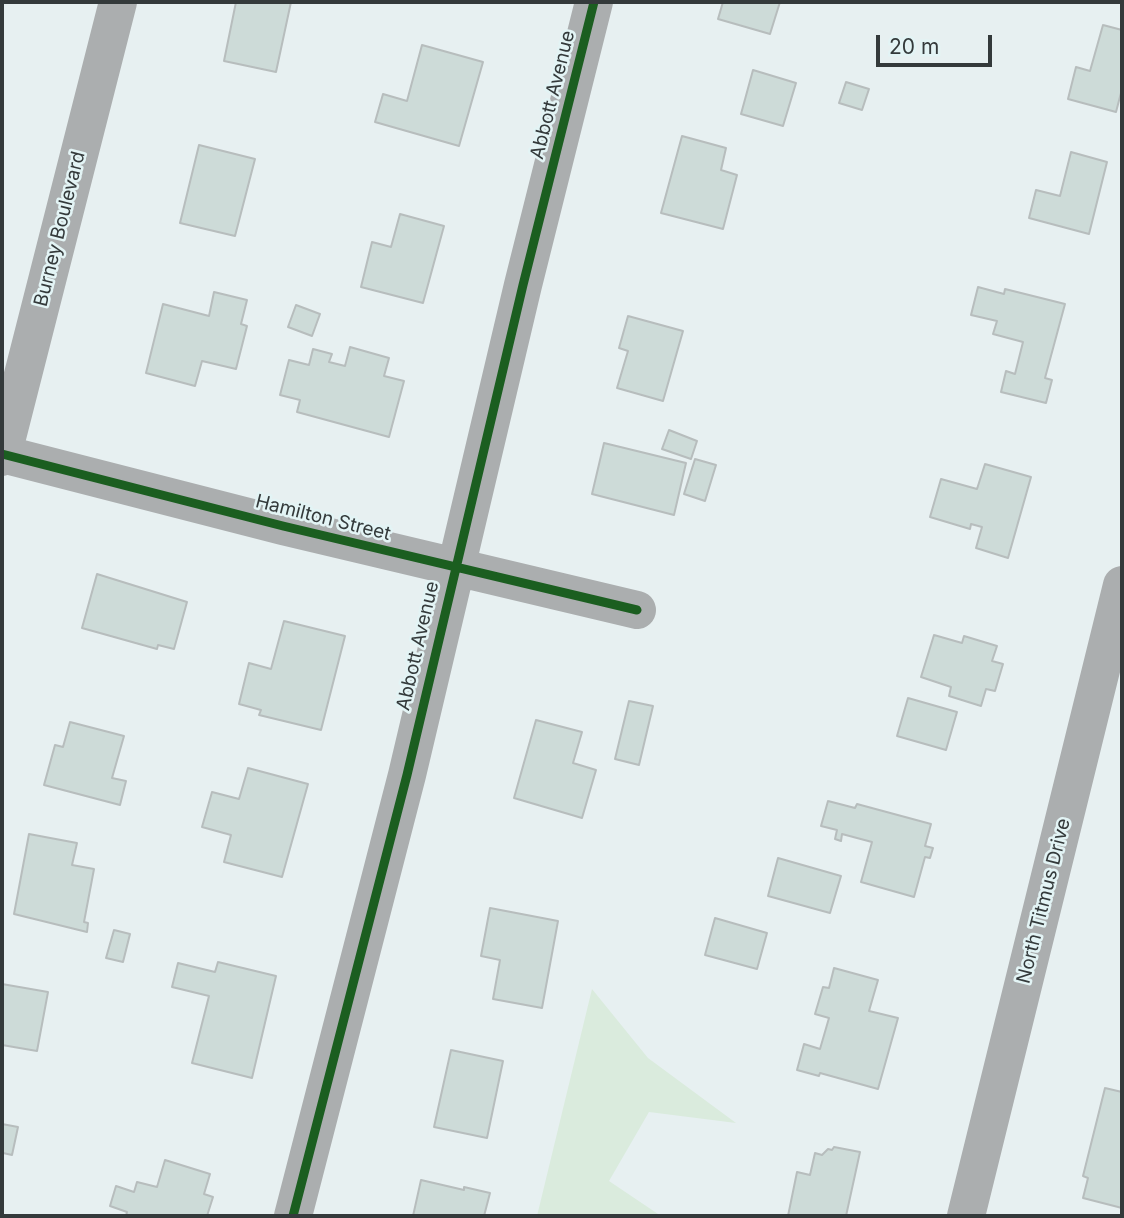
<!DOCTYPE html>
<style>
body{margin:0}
#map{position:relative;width:1124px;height:1218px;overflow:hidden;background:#e7f0f1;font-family:Inter,sans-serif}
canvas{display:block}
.frame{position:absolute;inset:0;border:4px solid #343a3b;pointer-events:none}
.scale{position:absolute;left:876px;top:35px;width:116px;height:32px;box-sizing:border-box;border:4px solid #343a3b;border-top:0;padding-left:9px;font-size:21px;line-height:24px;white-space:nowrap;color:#343a3b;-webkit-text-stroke:5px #e3f4f5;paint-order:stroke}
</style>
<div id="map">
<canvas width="1124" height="1218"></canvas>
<div class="frame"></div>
<div class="scale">20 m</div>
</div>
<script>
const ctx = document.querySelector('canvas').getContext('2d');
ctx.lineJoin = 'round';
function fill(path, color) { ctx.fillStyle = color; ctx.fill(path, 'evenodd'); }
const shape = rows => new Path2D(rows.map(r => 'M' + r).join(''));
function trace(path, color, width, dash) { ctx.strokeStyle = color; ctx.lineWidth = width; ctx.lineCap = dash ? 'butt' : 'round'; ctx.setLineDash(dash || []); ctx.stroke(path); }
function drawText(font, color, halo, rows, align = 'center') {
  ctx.font = font + ' Inter,sans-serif'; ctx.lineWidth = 5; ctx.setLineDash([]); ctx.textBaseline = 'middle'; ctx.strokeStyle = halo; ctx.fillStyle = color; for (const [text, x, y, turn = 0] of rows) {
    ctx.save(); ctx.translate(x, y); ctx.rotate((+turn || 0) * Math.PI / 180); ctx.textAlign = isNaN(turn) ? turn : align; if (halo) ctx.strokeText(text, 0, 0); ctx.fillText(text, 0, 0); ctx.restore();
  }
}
const green = shape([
 [592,989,648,1058,736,1123,649,1112,609,1181,661,1216,537,1216]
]);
const building = shape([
 [236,2,291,2,276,72,224,61,236,2],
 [723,2,780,2,770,34,718,19,723,2],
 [1103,25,1122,30,1122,89,1116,112,1068,99,1076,67,1090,71,1103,25],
 [422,45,483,62,459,146,375,122,383,94,407,101,422,45],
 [753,70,796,83,783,126,741,114,753,70],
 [846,82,869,89,862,110,839,103,846,82],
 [682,136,726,148,721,170,737,175,723,229,661,213,682,136],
 [199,145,255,159,235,236,180,223,199,145],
 [1071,152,1107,162,1089,234,1029,218,1036,190,1060,196,1071,152],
 [400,214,444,226,423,303,361,287,372,242,391,247,400,214],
 [978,287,1004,294,1005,289,1065,304,1045,378,1052,380,1046,403,1001,392,1006,371,1015,374,1023,342,993,334,997,321,971,315,978,287],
 [214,292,247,300,241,324,247,326,236,369,202,361,195,386,146,373,163,304,209,316,214,292],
 [296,305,320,314,312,336,288,327,296,305],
 [628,316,683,331,663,401,617,388,628,351,619,348,628,316],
 [350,347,389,358,384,376,404,381,389,437,297,412,300,400,280,395,289,360,309,365,313,349,332,354,329,362,345,366,350,347],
 [669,430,697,441,691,459,662,449,669,430],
 [604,443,686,463,674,515,592,494,604,443],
 [695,459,716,465,705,501,684,494,695,459],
 [985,464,1031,477,1008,558,976,548,982,527,971,524,970,529,930,517,941,479,977,489,985,464],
 [97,574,187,602,174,649,158,645,157,649,82,628,97,574],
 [284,621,345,636,321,730,259,715,261,710,239,704,249,663,271,669,284,621],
 [934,635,962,643,964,636,997,646,992,661,1003,664,995,691,986,689,981,706,949,696,951,687,921,677,934,635],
 [908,698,957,712,946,750,897,736,908,698],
 [629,701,653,706,639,765,615,759,629,701],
 [536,720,582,732,573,763,596,770,582,818,514,798,536,720],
 [70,722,124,736,112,778,126,781,120,805,44,785,55,745,63,747,70,722],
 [248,768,308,784,282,877,224,862,231,835,202,827,212,792,239,799,248,768],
 [828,801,855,808,857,804,931,824,925,846,933,848,930,858,925,857,914,897,861,882,872,842,842,834,841,841,835,839,837,830,821,826,828,801],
 [29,834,77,843,72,865,94,869,84,922,88,923,87,932,14,914,29,834],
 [778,858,841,876,830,913,768,896,778,858],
 [490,908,558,921,542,1008,493,999,500,960,481,956,490,908],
 [715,918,767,933,757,969,705,955,715,918],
 [114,930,130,934,123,962,106,958,114,930],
 [218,962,276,976,252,1078,192,1063,209,996,172,987,178,963,215,972,218,962],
 [834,968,878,980,869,1011,898,1018,878,1089,820,1073,819,1076,797,1070,804,1044,820,1049,829,1018,815,1014,823,987,829,988,834,968],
 [2,984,48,992,37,1051,2,1045,2,984],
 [451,1050,503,1061,487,1138,434,1127,451,1050],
 [1105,1088,1122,1092,1122,1208,1083,1198,1088,1178,1083,1176,1105,1088],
 [2,1124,18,1127,12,1155,3,1153,2,1156,2,1124],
 [834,1147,860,1152,846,1216,788,1216,797,1172,810,1175,815,1153,822,1155,828,1149,832,1150,834,1147],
 [165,1160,210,1174,204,1194,213,1197,207,1216,126,1216,127,1212,110,1206,116,1186,134,1192,137,1182,157,1187,165,1160],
 [421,1180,464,1190,464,1187,490,1193,484,1216,413,1216,421,1180]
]);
const street = shape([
 [2,454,283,526,637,610],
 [2,457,118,2],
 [293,1216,407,775,523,285,594,2],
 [966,1216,1122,585]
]);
const cycleway = shape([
 [2,454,283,526,637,610],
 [293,1216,407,775,523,285,594,2]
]);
const streetNames = [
 ["Abbott Avenue",553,95,-76],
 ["Burney Boulevard",60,229,-76],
 ["Hamilton Street",323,518,14],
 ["Abbott Avenue",418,646,-77],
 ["North Titmus Drive",1044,901,-76]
];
fill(green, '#daebdd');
fill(building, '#cddbd8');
trace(building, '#b7bdbd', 2);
trace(street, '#abaeaf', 38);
trace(cycleway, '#1b5e20', 9);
drawText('19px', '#343a3b', '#e3f4f5', streetNames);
</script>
